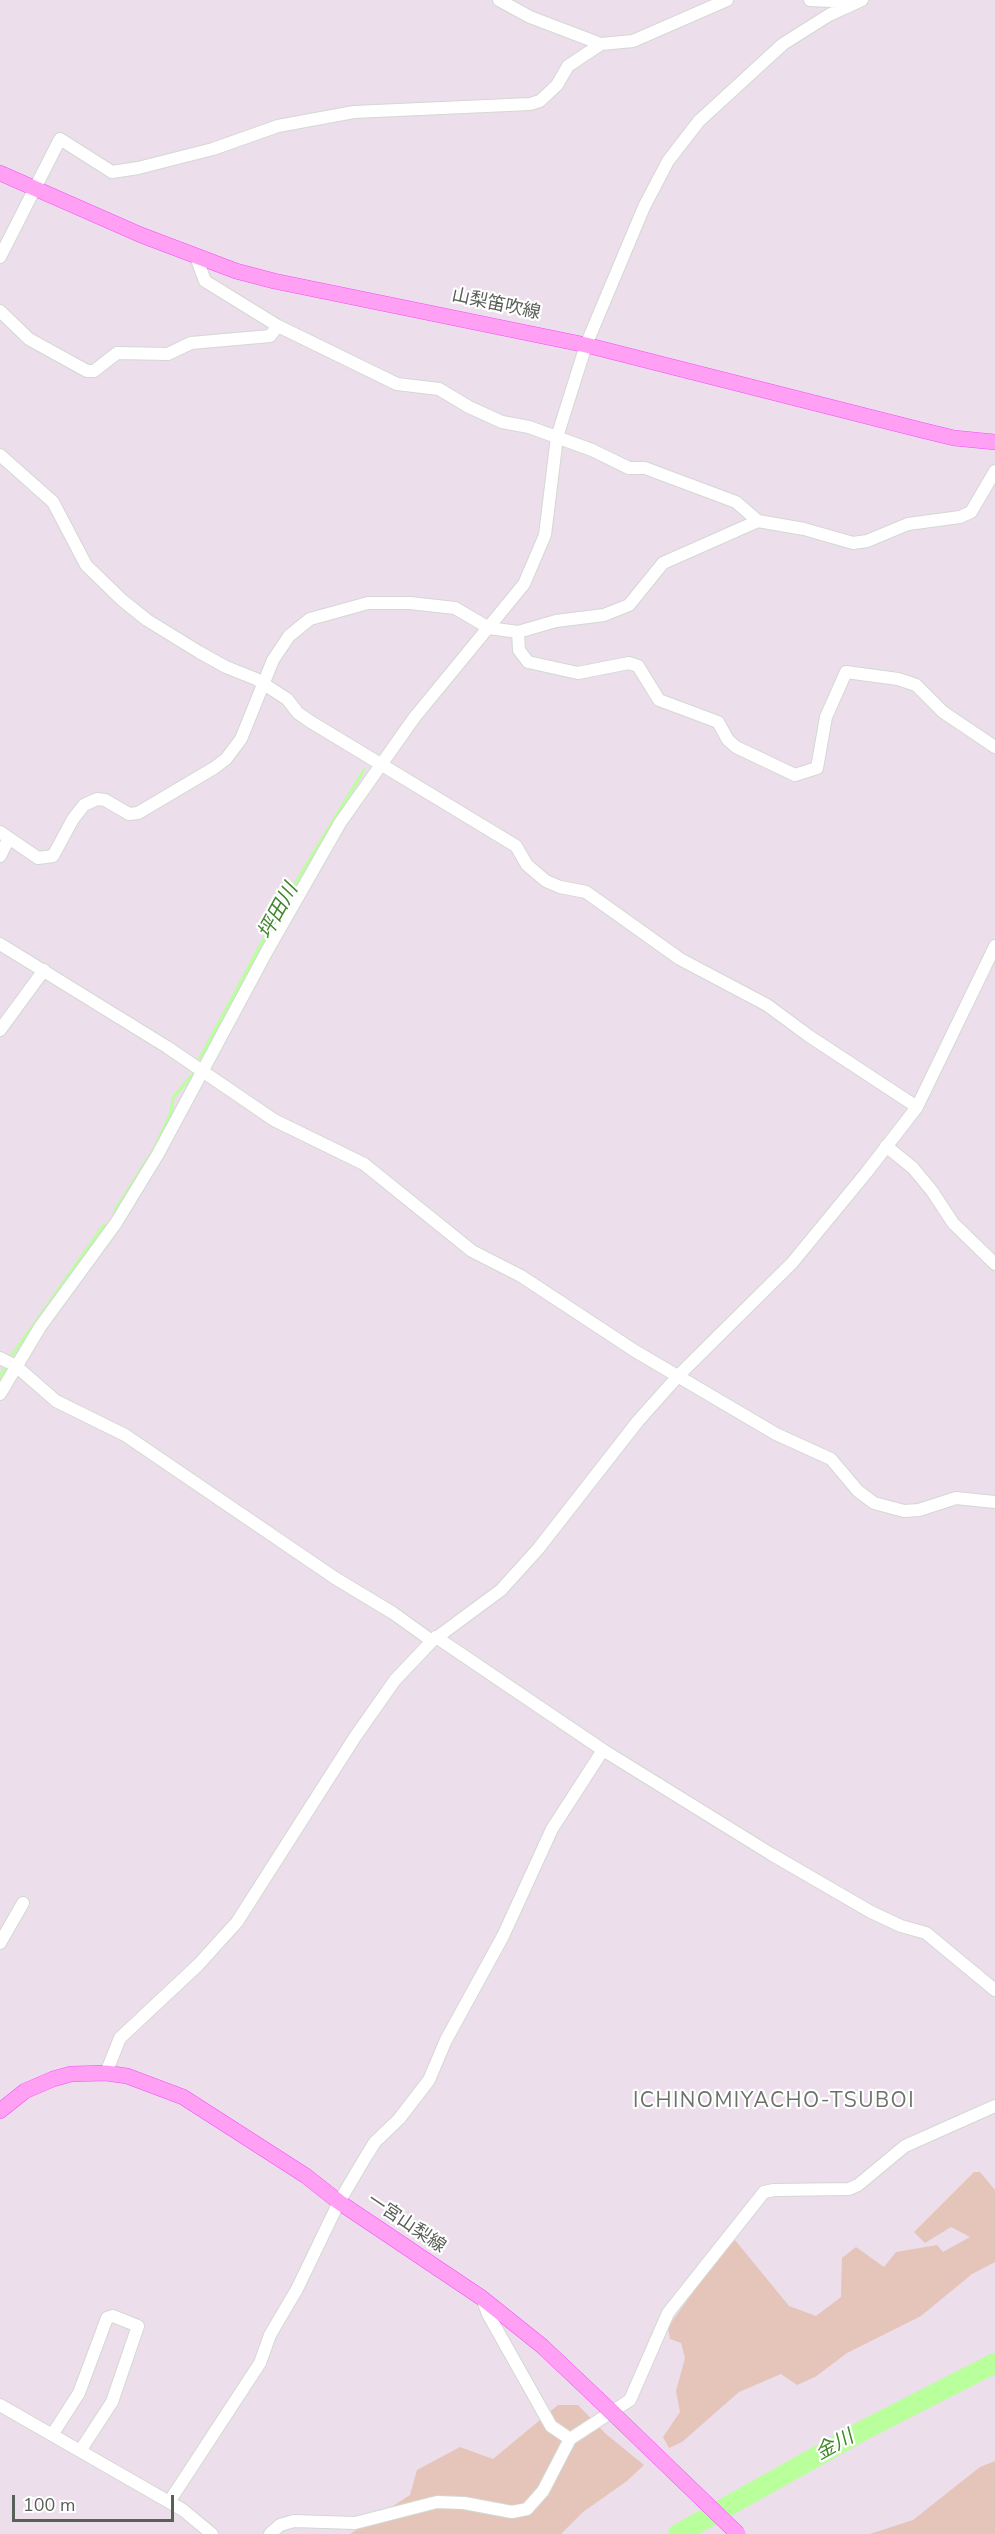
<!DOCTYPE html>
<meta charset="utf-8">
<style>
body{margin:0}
#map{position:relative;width:995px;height:2534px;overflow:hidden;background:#ecdeeb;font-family:"Nunito Sans",sans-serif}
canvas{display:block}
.scale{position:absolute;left:12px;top:2495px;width:162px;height:27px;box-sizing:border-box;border:3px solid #596058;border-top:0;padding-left:8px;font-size:18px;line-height:21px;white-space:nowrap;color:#596058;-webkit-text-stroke:4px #fff;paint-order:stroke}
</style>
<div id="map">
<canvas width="995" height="2534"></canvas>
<div class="scale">100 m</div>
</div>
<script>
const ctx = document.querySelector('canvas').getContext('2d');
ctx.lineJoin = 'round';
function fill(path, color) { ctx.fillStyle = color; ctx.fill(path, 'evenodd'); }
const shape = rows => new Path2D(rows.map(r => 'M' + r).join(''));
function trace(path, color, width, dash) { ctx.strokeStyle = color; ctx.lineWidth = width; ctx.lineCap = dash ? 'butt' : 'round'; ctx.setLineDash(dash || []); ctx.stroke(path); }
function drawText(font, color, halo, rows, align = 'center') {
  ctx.font = font + ' "Nunito Sans","Noto Sans JP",sans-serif'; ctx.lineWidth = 4.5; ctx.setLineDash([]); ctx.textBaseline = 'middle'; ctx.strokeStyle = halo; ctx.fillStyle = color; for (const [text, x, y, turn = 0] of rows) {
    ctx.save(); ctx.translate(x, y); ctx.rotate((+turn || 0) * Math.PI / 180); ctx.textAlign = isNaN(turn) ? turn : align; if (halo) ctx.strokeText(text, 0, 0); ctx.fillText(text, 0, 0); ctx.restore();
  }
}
const green = shape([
 [974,2172,980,2172,995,2190,995,2262,972,2274,921,2316,847,2353,815,2377,797,2385,781,2374,739,2392,682,2442,669,2448,663,2437,680,2412,676,2391,685,2358,681,2343,670,2339,668,2327,717,2259,735,2240,789,2306,816,2316,841,2297,842,2258,856,2247,884,2267,896,2252,937,2245,943,2252,970,2237,951,2227,925,2243,914,2232],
 [558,2405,578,2405,606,2434,644,2465,627,2481,583,2512,561,2534,350,2534,410,2495,417,2470,460,2447,493,2459],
 [995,2461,995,2534,870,2534,913,2520,980,2467]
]);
const stream = shape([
 [200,1058,281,907,364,770],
 [114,1212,154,1149,171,1113,173,1098,192,1075],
 [10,1358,104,1225],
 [0,1377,7,1364]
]);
const river = shape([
 [678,2534,864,2430,995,2363]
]);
const minor = shape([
 [499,0,530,17,601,44,633,41,727,0],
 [810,0,854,2],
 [0,257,60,139,112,172,138,168,213,149,278,126,354,112,530,104,540,101,557,85,568,66,601,44],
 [196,257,205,281,278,326,397,384,439,389,469,407,502,422,529,427,592,450,629,468,645,468,736,502,758,521,804,529,853,543,867,541,908,524,960,517,971,512,995,471],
 [0,311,29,339,87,371,94,371,117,353,168,354,191,343,270,336,278,326],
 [0,455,53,502,86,565,122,600,147,620,199,652,226,667,256,679,287,699,298,713,311,722,516,846,527,865,546,881,560,887,586,892,680,959,767,1005,809,1036,917,1107],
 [518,632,519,650,528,662,578,673,629,663,638,666,659,700,718,722,728,740,736,747,795,775,817,768,826,717,846,672,898,679,916,685,943,712,995,747],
 [0,832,38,858,53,856,73,819,84,805,97,799,105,800,129,814,138,813,214,768,226,759,241,739,273,660,289,636,310,619,368,603,410,603,455,608,489,628,518,632,556,621,604,615,629,605,663,563,758,521],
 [0,856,9,838],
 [0,944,167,1047,274,1120,364,1164,472,1251,521,1276,635,1351,776,1434,831,1459,858,1491,874,1503,904,1511,919,1510,956,1498,995,1502],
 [0,1030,44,970],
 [886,1146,913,1168,932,1191,953,1223,995,1264],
 [0,1358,16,1366,56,1401,125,1435,335,1578,393,1613,432,1641],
 [0,1394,40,1327,116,1223,158,1154,267,951,340,823,414,718,524,584,545,535,557,437,586,345,644,207,668,161,699,121,783,44,829,15,862,0],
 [436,1637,603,1750,771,1854,871,1912,901,1926,926,1933,995,1990],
 [0,1943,23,1903],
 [106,2073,120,2038,198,1965,237,1922,355,1737,395,1680,432,1641,501,1590,538,1549,638,1421,679,1375,792,1263,866,1173,917,1107,995,946],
 [482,2298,488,2314,551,2426,570,2439],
 [0,2405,183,2510,212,2534],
 [52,2435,79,2393,107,2318,113,2316,138,2326,112,2402,80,2451],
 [169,2502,260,2363,270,2335,297,2289,339,2202,365,2158,375,2142,399,2119,429,2080,446,2040,503,1936,552,1829,603,1750],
 [270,2534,280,2525,294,2521,355,2523,437,2502,464,2503,512,2512,527,2509,543,2491,570,2439,630,2400,668,2313,764,2192,774,2190,849,2189,858,2185,905,2146,995,2106]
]);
const major = shape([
 [0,173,141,235,236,271,274,281,586,345,921,430,954,438,995,442],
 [0,2111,25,2091,53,2079,71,2074,106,2073,127,2076,183,2097,306,2176,339,2202,482,2298,542,2346,596,2397]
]);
const majorBridge = shape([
 [596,2397,738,2534]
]);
const streetNames = [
 ["山梨笛吹線",496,305,12],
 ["一宮山梨線",406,2224,34]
];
const waterNames = [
 ["坪田川",279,912,-61],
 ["金川",835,2446,-29]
];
const quarterNames = [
 ["ICHINOMIYACHO-TSUBOI",774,2102]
];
fill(green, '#e5c5b9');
trace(stream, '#b9ff9b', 3);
trace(river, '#b9ff9b', 20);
trace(minor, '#d2d9d2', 14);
trace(major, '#f34df6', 16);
trace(minor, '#fff', 12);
trace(major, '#ffa0f5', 15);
trace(majorBridge, '#f34df6', 16, []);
trace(majorBridge, '#ffa0f5', 15);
drawText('18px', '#596058', '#fff', streetNames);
drawText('italic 20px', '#40862c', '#fff', waterNames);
ctx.letterSpacing = '1.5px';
drawText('21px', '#6b7269', '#fff', quarterNames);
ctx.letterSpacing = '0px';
</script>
